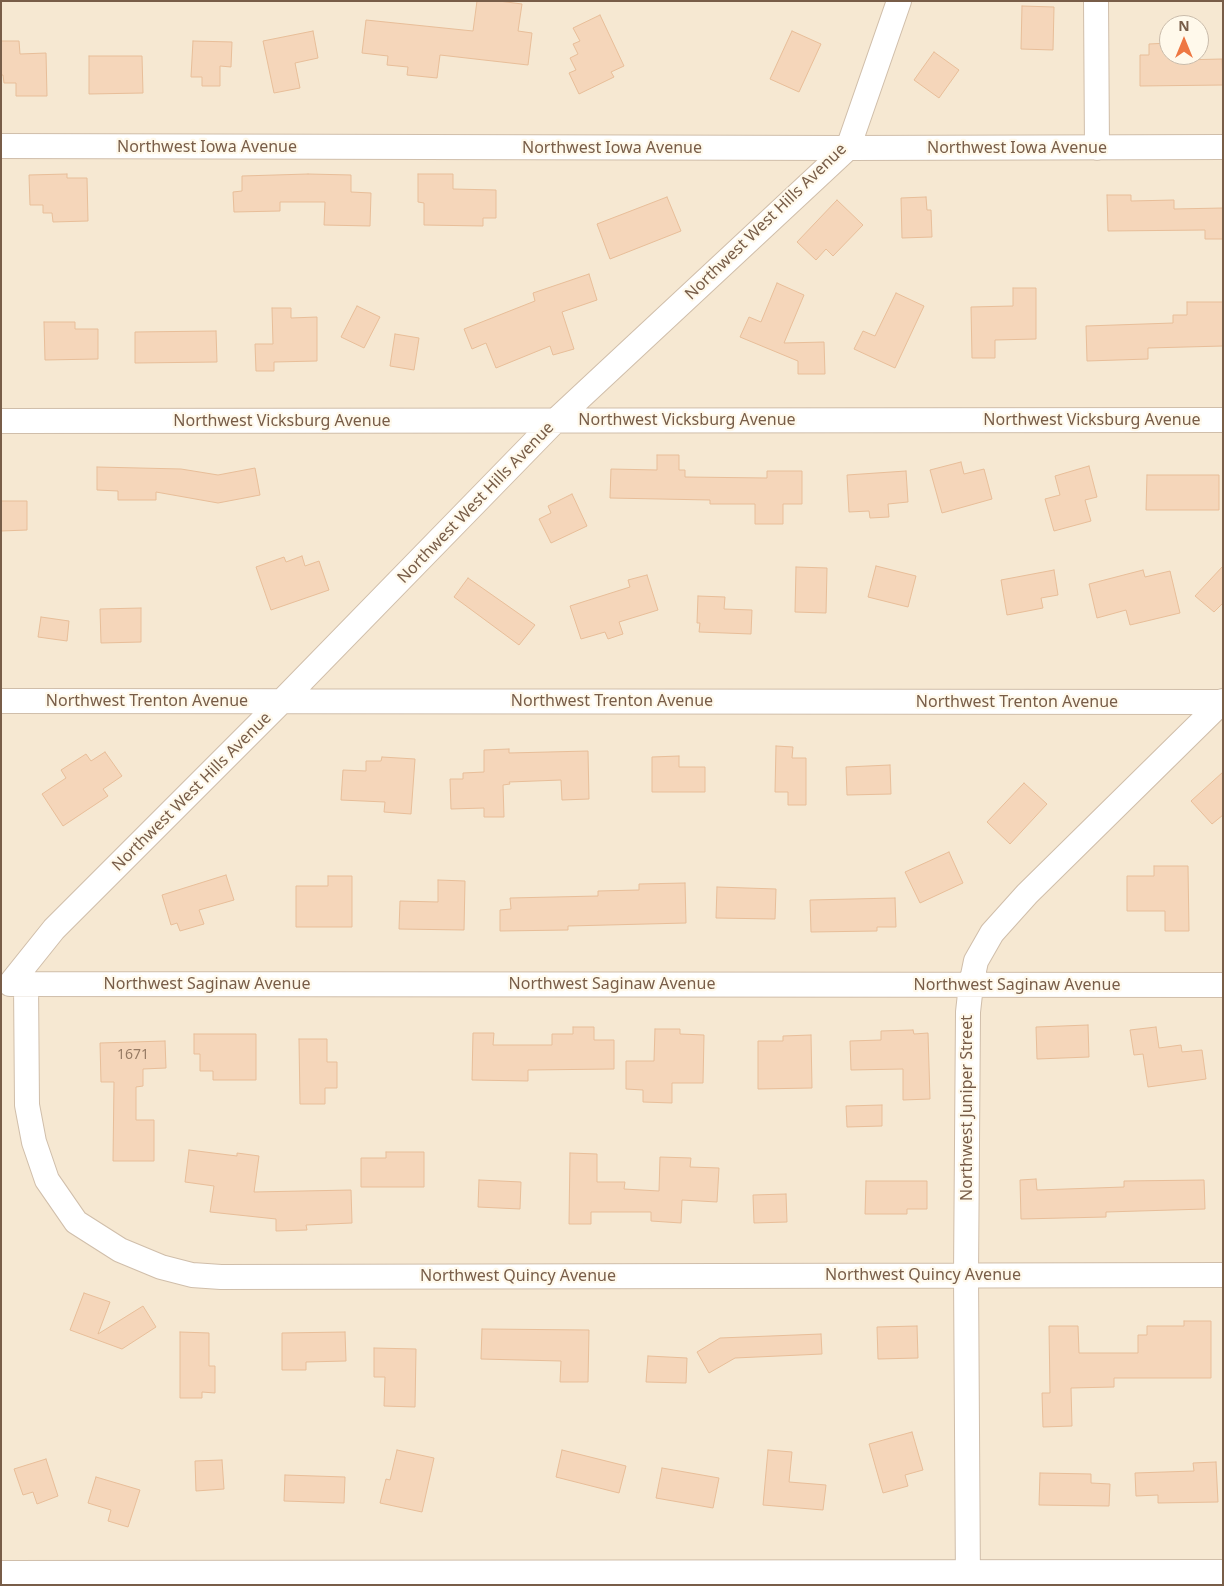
<!DOCTYPE html>
<style>
body{margin:0}
#map{position:relative;width:1224px;height:1586px;overflow:hidden;background:#fef6e4;font-family:"Noto Sans",sans-serif}
canvas{display:block}
.frame{position:absolute;inset:0;border:2px solid #785d48;pointer-events:none}
.north{position:absolute;left:1159px;top:15px;width:50px;height:50px;box-sizing:border-box;background:#fff9eb;border:1px solid #c9bbaa;border-radius:50%;rotate:0deg;font-size:14px;font-weight:700;line-height:20px;text-align:center;color:#785d48}
.north::after{content:'';display:block;margin:auto;width:18px;height:22px;background:#ee7742;clip-path:polygon(50% 0,100% 100%,50% 72%,0 100%)}
</style>
<div id="map">
<canvas width="1224" height="1586"></canvas>
<div class="frame"></div>
<div class="north">N</div>
</div>
<script>
const ctx = document.querySelector('canvas').getContext('2d');
ctx.lineJoin = 'round';
function fill(path, color) { ctx.fillStyle = color; ctx.fill(path, 'evenodd'); }
const shape = rows => new Path2D(rows.map(r => 'M' + r).join(''));
function trace(path, color, width, dash) { ctx.strokeStyle = color; ctx.lineWidth = width; ctx.lineCap = dash ? 'butt' : 'round'; ctx.setLineDash(dash || []); ctx.stroke(path); }
function drawText(font, color, halo, rows, align = 'center') {
  ctx.font = font + ' "Noto Sans",sans-serif'; ctx.lineWidth = 4.5; ctx.setLineDash([]); ctx.textBaseline = 'middle'; ctx.strokeStyle = halo; ctx.fillStyle = color; for (const [text, x, y, turn = 0] of rows) {
    ctx.save(); ctx.translate(x, y); ctx.rotate((+turn || 0) * Math.PI / 180); ctx.textAlign = isNaN(turn) ? turn : align; if (halo) ctx.strokeText(text, 0, 0); ctx.fillText(text, 0, 0); ctx.restore();
  }
}
const residential = shape([
 [1,1,1223,1,1223,1585,1,1585],
 [1169,25,1199,25,1199,55,1169,55]
]);
const building = shape([
 [477,1,499,1,522,4,518,31,532,33,528,65,440,55,437,78,407,75,408,67,387,65,388,56,362,53,366,20,473,31,477,1],
 [1022,6,1054,7,1053,50,1021,49,1022,6],
 [600,15,624,66,611,72,614,77,579,94,569,73,576,70,570,58,578,54,573,44,580,41,573,28,600,15],
 [313,31,318,58,295,63,300,88,274,93,263,41,313,31],
 [792,31,821,44,799,92,770,79,792,31],
 [1,41,19,41,20,54,46,53,47,96,16,96,16,83,4,83,3,75,1,75,1,41],
 [193,41,232,42,231,67,220,66,220,86,202,86,202,77,191,77,193,41],
 [1169,43,1169,55,1180,55,1180,60,1222,59,1223,85,1140,86,1140,55,1149,55,1149,44,1169,43],
 [934,52,959,70,939,98,914,80,934,52],
 [89,56,142,56,143,93,89,94,89,56],
 [67,174,67,178,87,178,88,221,53,222,52,213,43,213,43,205,30,205,29,175,67,174],
 [308,174,351,175,351,192,371,193,370,226,324,225,325,202,280,202,280,211,234,212,233,192,242,191,242,176,308,174],
 [418,174,453,174,453,189,496,190,496,218,483,218,483,226,424,225,424,203,418,202,418,174],
 [1107,195,1131,195,1131,201,1174,200,1174,209,1223,208,1223,239,1205,239,1205,230,1108,231,1107,195],
 [667,197,681,231,610,259,597,224,667,197],
 [926,197,927,210,931,210,932,237,902,238,901,198,926,197],
 [837,200,863,225,833,256,826,249,816,260,797,242,837,200],
 [589,274,597,300,562,312,574,349,553,355,550,346,496,368,486,343,472,349,464,329,535,301,533,293,589,274],
 [777,283,804,295,784,343,824,342,825,374,798,374,798,361,740,337,749,317,761,322,777,283],
 [1013,288,1036,288,1036,339,995,340,995,358,972,358,971,307,1013,306,1013,288],
 [896,293,924,306,895,368,854,349,863,331,875,336,896,293],
 [1187,302,1223,302,1223,346,1148,348,1148,359,1087,361,1086,326,1173,323,1173,315,1187,315,1187,302],
 [357,306,380,317,364,348,341,337,357,306],
 [272,308,291,308,291,318,317,317,317,361,274,362,274,371,256,371,255,344,273,344,272,308],
 [44,322,75,322,75,329,98,329,98,359,45,360,44,322],
 [216,331,217,362,135,363,135,332,216,331],
 [395,334,419,338,414,370,390,366,395,334],
 [657,455,679,455,679,470,685,470,685,477,767,478,767,471,802,471,802,504,783,504,783,524,755,524,755,504,710,504,710,500,610,498,611,469,657,470,657,455],
 [961,462,964,474,984,469,992,499,942,513,930,470,961,462],
 [1089,466,1097,497,1085,500,1091,521,1054,531,1045,499,1060,495,1055,476,1089,466],
 [97,467,181,469,218,475,255,468,260,495,218,503,156,492,156,500,118,500,118,491,97,490,97,467],
 [906,471,908,502,888,504,889,517,870,518,869,511,849,512,847,475,906,471],
 [1147,475,1219,475,1219,510,1146,510,1147,475],
 [572,494,587,526,551,543,539,519,551,513,548,506,572,494],
 [1,501,27,501,27,530,1,531,1,501],
 [302,556,305,566,319,561,329,590,271,610,256,567,284,557,286,562,302,556],
 [876,566,916,576,908,607,868,597,876,566],
 [1223,566,1223,603,1214,612,1195,596,1223,566],
 [796,567,827,568,826,613,795,612,796,567],
 [1054,570,1058,595,1041,598,1043,608,1007,615,1001,580,1054,570],
 [1143,570,1145,577,1170,571,1180,613,1130,625,1126,610,1097,618,1089,584,1143,570],
 [647,575,658,610,619,622,623,634,608,639,605,632,581,639,570,606,630,587,628,580,647,575],
 [468,578,535,625,519,645,454,597,468,578],
 [698,596,725,597,724,609,752,610,751,634,699,632,700,623,697,623,698,596],
 [141,608,141,642,101,643,100,609,141,608],
 [41,617,69,621,67,641,38,637,41,617],
 [776,746,793,747,792,758,806,758,806,805,788,805,788,792,775,792,776,746],
 [509,749,509,753,588,751,589,799,562,800,561,780,509,782,510,784,503,785,504,817,484,817,484,808,451,809,450,779,463,779,463,773,484,772,484,750,509,749],
 [105,752,122,776,103,789,108,796,63,826,42,794,66,778,61,770,86,754,91,761,105,752],
 [679,756,679,767,705,767,705,792,652,792,652,757,679,756],
 [382,757,415,759,411,814,384,812,385,802,341,800,343,770,366,771,366,761,381,761,382,757],
 [890,765,891,794,847,795,846,767,890,765],
 [1223,772,1223,815,1212,824,1191,801,1223,772],
 [1024,783,1047,804,1010,844,987,822,1024,783],
 [949,852,963,883,920,903,905,872,949,852],
 [1154,866,1188,866,1189,931,1165,931,1165,911,1127,911,1127,876,1154,876,1154,866],
 [226,875,234,900,199,910,204,924,180,931,177,923,171,925,162,895,226,875],
 [328,876,352,876,352,927,296,927,296,886,328,886,328,876],
 [438,880,465,881,464,930,399,929,400,901,438,902,438,880],
 [685,883,686,923,568,926,568,930,500,931,500,910,511,909,510,898,598,896,598,891,639,890,639,884,685,883],
 [717,887,776,889,775,919,716,918,717,887],
 [895,898,896,927,877,927,877,931,811,932,810,900,895,898],
 [1088,1025,1089,1057,1037,1059,1036,1027,1088,1025],
 [573,1027,594,1027,594,1040,614,1040,614,1069,528,1070,528,1081,472,1080,473,1033,494,1033,493,1045,552,1045,552,1034,573,1034,573,1027],
 [1156,1027,1159,1048,1181,1045,1182,1052,1202,1050,1206,1079,1148,1087,1143,1054,1134,1055,1130,1030,1156,1027],
 [655,1029,680,1029,680,1034,704,1035,703,1083,672,1083,672,1103,643,1102,643,1090,626,1089,626,1061,654,1061,655,1029],
 [913,1030,914,1034,928,1033,930,1099,903,1100,903,1069,851,1070,850,1041,881,1040,881,1031,913,1030],
 [194,1034,256,1034,256,1080,213,1080,213,1071,200,1071,200,1054,194,1054,194,1034],
 [811,1035,812,1088,758,1089,758,1041,783,1041,783,1036,811,1035],
 [299,1039,327,1039,327,1062,337,1062,337,1088,325,1088,325,1104,300,1104,299,1039],
 [165,1041,166,1068,143,1069,143,1086,136,1087,136,1120,154,1120,154,1161,113,1161,114,1082,101,1082,100,1043,165,1041],
 [882,1105,882,1126,847,1127,846,1106,882,1105],
 [189,1150,237,1156,237,1153,259,1156,254,1192,351,1190,352,1223,306,1225,307,1230,276,1231,276,1219,210,1212,214,1186,185,1182,189,1150],
 [386,1152,424,1152,424,1187,361,1187,361,1158,386,1158,386,1152],
 [570,1153,597,1154,597,1182,625,1182,624,1189,659,1191,660,1157,691,1158,690,1167,719,1168,717,1202,682,1200,681,1223,651,1221,651,1212,591,1212,591,1224,569,1224,570,1153],
 [1036,1179,1037,1190,1124,1187,1124,1181,1204,1180,1205,1209,1106,1212,1106,1217,1021,1219,1020,1180,1036,1179],
 [479,1180,521,1182,520,1209,478,1207,479,1180],
 [866,1181,927,1181,927,1209,907,1209,907,1214,865,1214,866,1181],
 [786,1194,787,1222,754,1223,753,1195,786,1194],
 [84,1293,110,1302,98,1334,143,1306,156,1327,122,1349,70,1330,84,1293],
 [1184,1321,1211,1321,1211,1378,1114,1378,1114,1387,1071,1388,1072,1426,1043,1427,1042,1393,1050,1393,1049,1326,1078,1326,1079,1353,1138,1353,1138,1335,1147,1335,1147,1326,1184,1326,1184,1321],
 [917,1326,918,1358,878,1359,877,1327,917,1326],
 [482,1329,589,1330,588,1382,560,1382,561,1361,481,1359,482,1329],
 [180,1332,209,1333,209,1366,215,1366,215,1393,202,1392,202,1398,180,1398,180,1332],
 [345,1332,346,1361,306,1362,306,1370,282,1370,282,1333,345,1332],
 [821,1334,822,1354,735,1358,709,1373,697,1352,720,1338,821,1334],
 [374,1348,416,1349,415,1407,384,1406,385,1377,374,1377,374,1348],
 [648,1356,687,1358,686,1383,646,1382,648,1356],
 [912,1432,923,1470,905,1475,908,1486,883,1493,869,1444,912,1432],
 [397,1450,434,1458,422,1512,380,1503,386,1479,390,1480,397,1450],
 [562,1450,626,1466,619,1493,556,1477,562,1450],
 [768,1450,792,1452,789,1482,826,1485,823,1510,763,1505,768,1450],
 [46,1459,58,1496,37,1504,33,1492,23,1495,14,1469,46,1459],
 [222,1460,224,1489,196,1491,195,1461,222,1460],
 [1216,1462,1218,1502,1158,1503,1158,1495,1136,1496,1135,1473,1194,1471,1193,1463,1216,1462],
 [662,1468,719,1478,713,1508,656,1498,662,1468],
 [1040,1473,1091,1474,1091,1483,1110,1484,1109,1506,1039,1505,1040,1473],
 [285,1475,345,1477,344,1503,284,1501,285,1475],
 [96,1477,140,1490,128,1527,108,1521,111,1510,88,1503,96,1477]
]);
const minor = shape([
 [1096,1,1097,148],
 [1,146,848,148,1223,147],
 [1,421,1223,420],
 [1,701,1223,702],
 [10,984,54,929,282,701,556,420,848,148,899,1],
 [10,984,1223,985],
 [26,984,27,1105,34,1142,47,1180,76,1222,120,1250,161,1267,192,1275,221,1277,1223,1275],
 [1,1573,1223,1572],
 [968,1585,966,1275,968,1012,971,985,976,961,992,933,1027,894,1223,701]
]);
const numberNames = [
 ["1671",133,1055]
];
const streetNames = [
 ["Northwest Iowa Avenue",207,147],
 ["Northwest Iowa Avenue",612,148],
 ["Northwest Iowa Avenue",1017,148],
 ["Northwest West Hills Avenue",766,222,-44],
 ["Northwest Vicksburg Avenue",687,420],
 ["Northwest Vicksburg Avenue",1092,420],
 ["Northwest Vicksburg Avenue",282,421],
 ["Northwest West Hills Avenue",476,503,-46],
 ["Northwest Trenton Avenue",147,701],
 ["Northwest Trenton Avenue",612,701],
 ["Northwest Trenton Avenue",1017,702],
 ["Northwest West Hills Avenue",192,792,-45],
 ["Northwest Saginaw Avenue",207,984],
 ["Northwest Saginaw Avenue",612,984],
 ["Northwest Saginaw Avenue",1017,985],
 ["Northwest Juniper Street",967,1108,-90],
 ["Northwest Quincy Avenue",923,1275],
 ["Northwest Quincy Avenue",518,1276]
];
fill(residential, '#f6e8d2');
fill(building, '#f5d6ba');
trace(building, '#e8be99', 1);
trace(minor, '#d0beaa', 26);
trace(minor, '#fff', 24);
drawText('14px', '#977b64', null, numberNames);
drawText('16px', '#785d48', '#fff9eb', streetNames);
</script>
